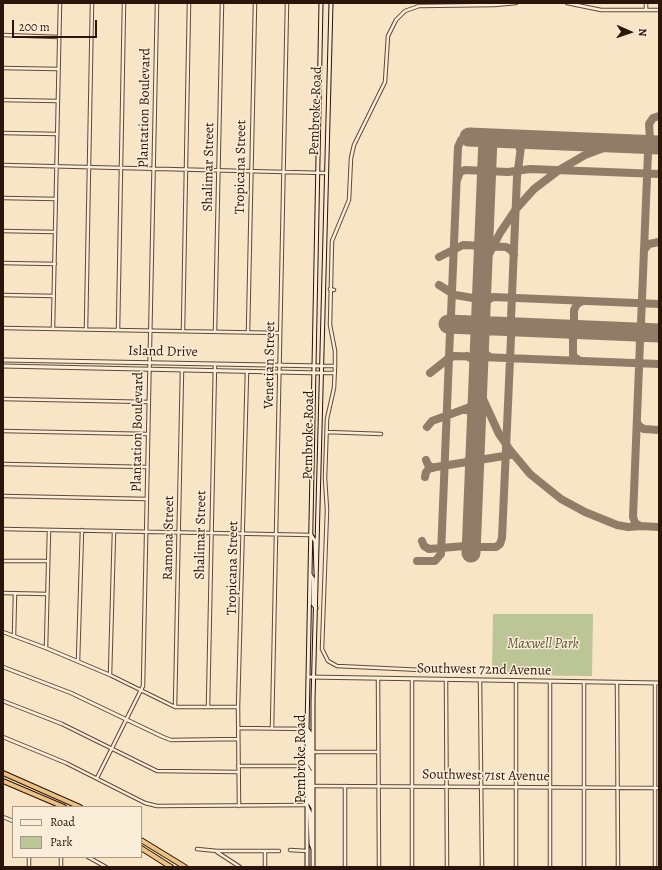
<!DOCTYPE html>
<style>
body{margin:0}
#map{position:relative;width:662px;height:870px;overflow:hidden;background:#f7e5c5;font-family:Alegreya,serif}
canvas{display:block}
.frame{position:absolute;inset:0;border:4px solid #2b1409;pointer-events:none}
.legend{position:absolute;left:12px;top:806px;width:130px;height:52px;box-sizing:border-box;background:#faeed9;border:1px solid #a79786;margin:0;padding:5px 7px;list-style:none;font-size:12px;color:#2b1409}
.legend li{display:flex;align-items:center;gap:8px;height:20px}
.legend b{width:20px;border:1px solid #a79786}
.north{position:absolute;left:610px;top:12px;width:40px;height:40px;-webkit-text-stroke:3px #faeed9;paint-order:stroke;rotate:92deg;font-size:11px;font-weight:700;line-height:16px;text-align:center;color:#2b1409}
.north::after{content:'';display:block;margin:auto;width:14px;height:18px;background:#2b1409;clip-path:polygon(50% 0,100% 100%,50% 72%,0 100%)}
.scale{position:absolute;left:12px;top:20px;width:85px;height:18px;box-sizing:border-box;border:2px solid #2b1409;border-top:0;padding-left:5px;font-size:12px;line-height:14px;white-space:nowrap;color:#2b1409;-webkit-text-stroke:3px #faeed9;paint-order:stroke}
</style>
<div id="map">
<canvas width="662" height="870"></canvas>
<div class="frame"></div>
<ul class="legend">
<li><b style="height:5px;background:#faeed9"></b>Road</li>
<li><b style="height:11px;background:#bcc595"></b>Park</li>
</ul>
<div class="north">N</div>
<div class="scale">200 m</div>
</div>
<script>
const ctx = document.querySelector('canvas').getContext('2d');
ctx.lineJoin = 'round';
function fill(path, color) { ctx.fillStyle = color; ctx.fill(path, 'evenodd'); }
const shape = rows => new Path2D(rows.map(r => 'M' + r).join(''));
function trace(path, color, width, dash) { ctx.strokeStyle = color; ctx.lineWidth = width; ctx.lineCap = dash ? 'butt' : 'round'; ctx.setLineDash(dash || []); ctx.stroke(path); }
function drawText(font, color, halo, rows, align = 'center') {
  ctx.font = font + ' Alegreya,serif'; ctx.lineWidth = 3; ctx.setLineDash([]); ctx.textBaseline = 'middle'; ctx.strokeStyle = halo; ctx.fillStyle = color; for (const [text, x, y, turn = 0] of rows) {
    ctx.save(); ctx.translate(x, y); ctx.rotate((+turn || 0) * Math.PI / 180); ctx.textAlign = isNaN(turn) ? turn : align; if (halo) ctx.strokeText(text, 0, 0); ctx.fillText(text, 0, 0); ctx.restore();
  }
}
const green = shape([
 [493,614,593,614,592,676,492,675]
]);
const taxiway = shape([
 [508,139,517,141,520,149],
 [639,144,646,147,648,154],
 [657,145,651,148,648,153,641,323,639,329,633,332,639,336,640,342,633,517,635,523,640,526,659,527],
 [657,145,650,139,649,124,653,118,659,116],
 [457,180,460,172,465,170,508,172,530,169,659,174],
 [644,250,649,244,659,242],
 [439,257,463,245,506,247,511,250,514,255],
 [482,278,487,258,500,233,516,209,534,189,559,170,585,155,609,146,628,144],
 [439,285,455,295,473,298,479,303,481,310,484,302,493,297,659,304],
 [459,325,454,322,451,315,458,147,461,140,469,137],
 [566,329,572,333,573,339],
 [582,330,577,328,574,323,574,310,577,304,583,301],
 [640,342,644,335,648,333,644,329,641,323],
 [479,343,482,352,490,357],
 [467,356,473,360,477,364,483,399,499,434,510,450,530,474,561,499,585,512,617,525,628,527,641,526],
 [580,361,573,356,573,339,576,333,582,330],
 [430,373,449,358,455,356,659,364],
 [465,410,472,411,476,419],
 [637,422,639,426,644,429,659,430],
 [427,427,432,421,470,407,477,395],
 [426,460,428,465,433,468],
 [466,462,472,457,475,447],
 [425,477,426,472,430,468,510,455],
 [422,541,424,546,429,549,465,546,469,544,471,536],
 [471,547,496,547,500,544,502,538,511,337,513,331,519,327,513,324,511,318,517,177,521,147,526,139],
 [417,561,435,561,441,554,450,333,454,327,459,325]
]);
const runway = shape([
 [469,137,659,145],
 [448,324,659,333],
 [471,553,488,138]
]);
const minor = shape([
 [567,3,601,10,659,10],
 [646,10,646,3],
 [3,35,59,37],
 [3,68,58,69],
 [3,100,58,101],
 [3,133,57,134],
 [3,165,325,173],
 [3,198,56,199],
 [3,231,55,232],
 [3,263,55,264],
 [330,289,334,290],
 [3,295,54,296],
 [3,328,280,333],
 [53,328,60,3],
 [86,329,92,3],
 [118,330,124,3],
 [183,330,189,3],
 [215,331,222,3],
 [248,332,255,3],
 [322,366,335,366],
 [322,373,335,373],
 [3,399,149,402],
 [3,431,148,434],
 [327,432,381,434],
 [3,464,147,467],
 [3,496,147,499],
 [3,529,311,535],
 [3,561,48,561],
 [3,593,47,594],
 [3,632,46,648,110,675,175,707,238,707],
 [14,636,15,593],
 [46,648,49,530],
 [78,661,82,530],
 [3,667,71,693,163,737,171,740,238,739],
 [422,670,337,666,328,661,322,649,327,510,325,478,327,419,334,388,335,366,335,351,330,325,332,241,349,200,351,158,354,145,385,82,388,36,396,20,405,11,419,6,495,5,516,3],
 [110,675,114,531],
 [378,679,379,867],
 [412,679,412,867],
 [446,680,447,867],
 [480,681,482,867],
 [516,681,516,867],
 [550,682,550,867],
 [584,682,584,867],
 [617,683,618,867],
 [655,683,655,867],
 [3,701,62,724,157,771,238,772],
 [175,707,182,370],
 [208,707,215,364],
 [239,728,307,729],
 [272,728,287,3],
 [3,737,66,763,145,803,157,806,307,805],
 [313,752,378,752],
 [238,766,307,766],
 [97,778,143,686,157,3],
 [313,786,659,788],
 [239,806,238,707,247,371],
 [3,817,13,821],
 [197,849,217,851,279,851],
 [290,850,307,851],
 [217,852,240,867],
 [29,857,29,867],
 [88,857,106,867],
 [61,867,61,857],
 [265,867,265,851],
 [345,867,345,786]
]);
const tertiary = shape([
 [3,360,322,366],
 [3,366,322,373],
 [309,677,659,683]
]);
const secondary = shape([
 [311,535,315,541,316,573],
 [310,574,313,579,313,604,316,608],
 [307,729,310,733,310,764,312,768],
 [308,768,310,772,310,803,313,808],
 [307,806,310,813,311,844,313,849],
 [307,867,307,729,321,3],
 [313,867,313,700,331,3]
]);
const motorway = shape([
 [3,773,80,807],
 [3,781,64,807],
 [141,840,185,867],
 [141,848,171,867]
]);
const streetNames = [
 ["Plantation Boulevard",145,108,-89],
 ["Pembroke Road",316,111,-88],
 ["Shalimar Street",209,167,-89],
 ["Tropicana Street",241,167,-89],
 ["Island Drive",163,352,1],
 ["Venetian Street",270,365,-89],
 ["Plantation Boulevard",138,432,-89],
 ["Pembroke Road",309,435,-89],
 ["Shalimar Street",201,535,-89],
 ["Ramona Street",169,538,-89],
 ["Tropicana Street",233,568,-89],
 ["Southwest 72nd Avenue",484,670,1],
 ["Pembroke Road",302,759,-90],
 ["Southwest 71st Avenue",486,776,1]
];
const parkNames = [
 ["Maxwell Park",543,645]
];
fill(green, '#bcc595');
trace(taxiway, '#917c67', 8);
trace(runway, '#917c67', 19);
trace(minor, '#5e4838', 4.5);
trace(tertiary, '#5e4838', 5);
trace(secondary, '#2b1409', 5);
trace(motorway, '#2b1409', 6);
trace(minor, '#faeed9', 2.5);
trace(tertiary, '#faeed9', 3);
trace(secondary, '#faeed9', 3);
trace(motorway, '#ecc282', 4);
drawText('14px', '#2b1409', '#faeed9', streetNames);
drawText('italic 14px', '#5e523a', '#faeed9', parkNames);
</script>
